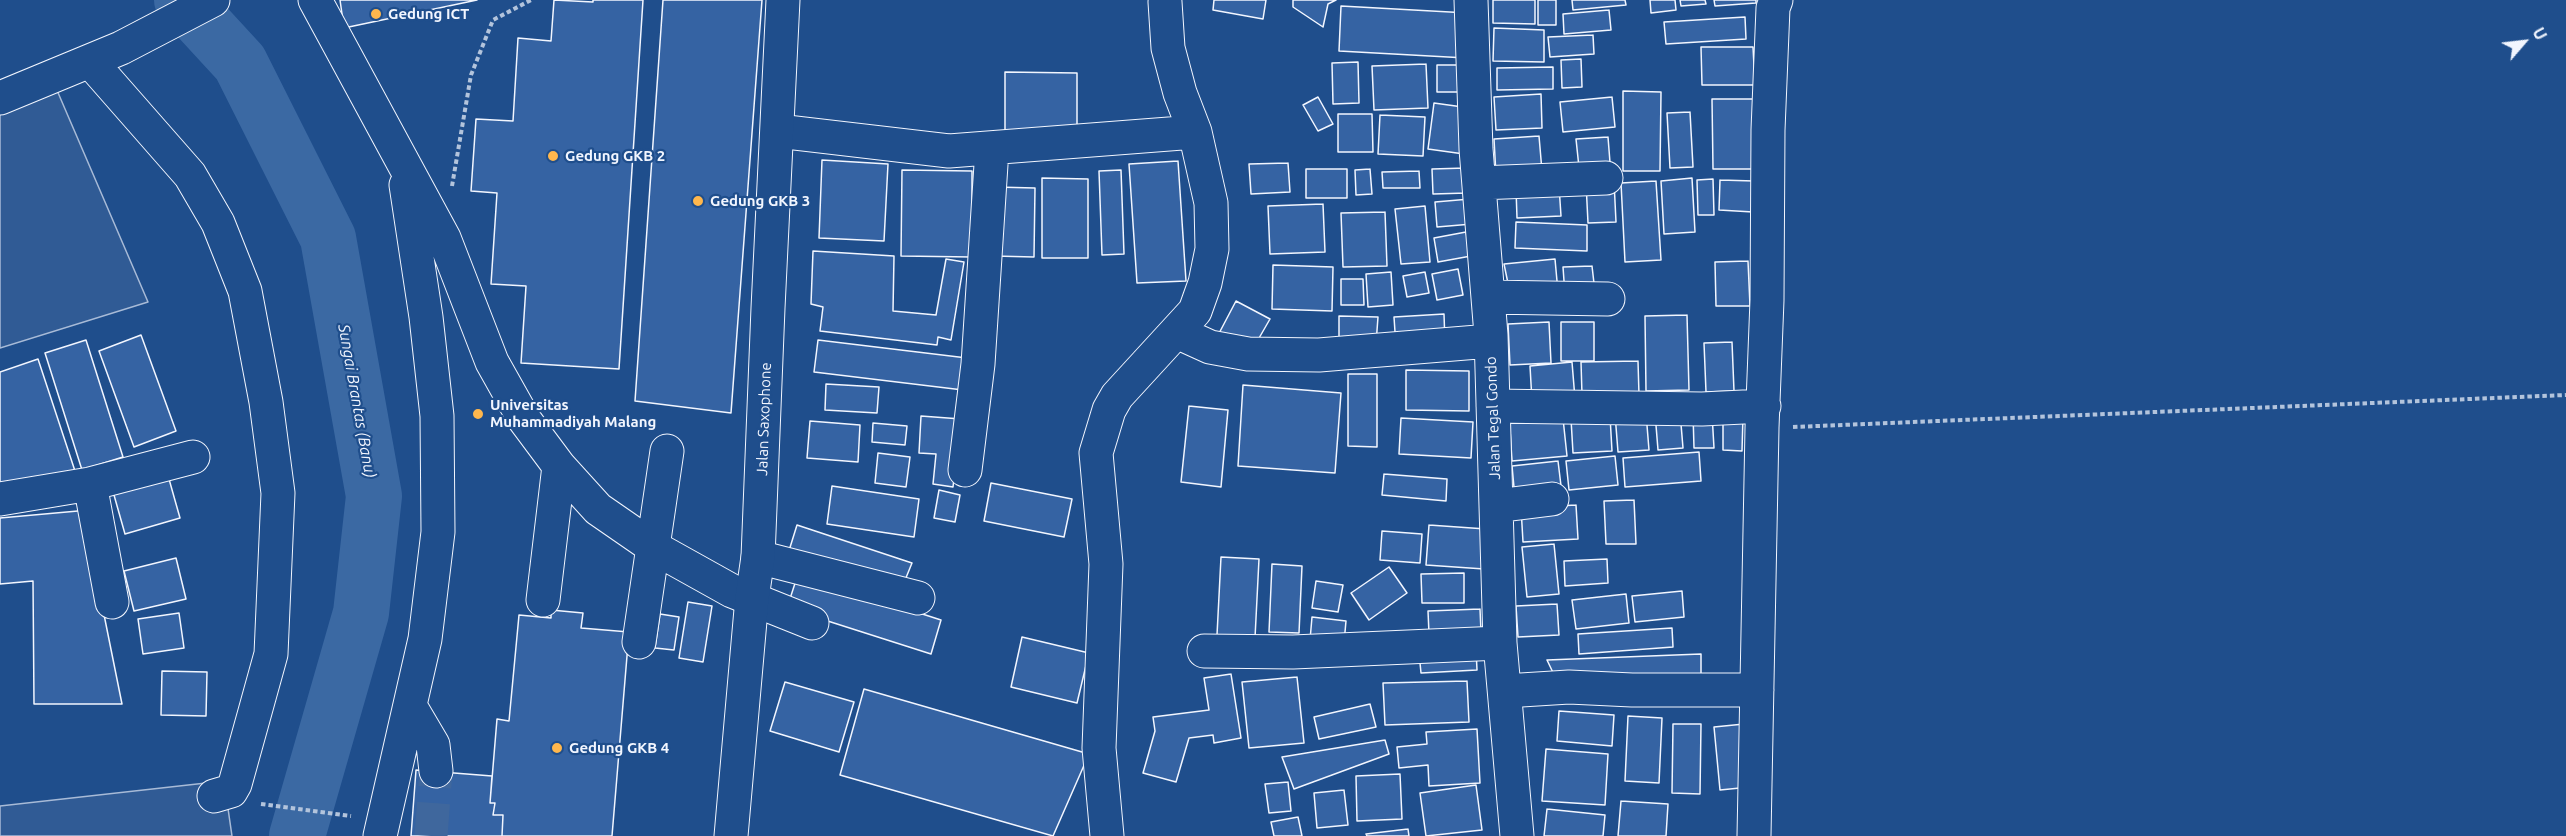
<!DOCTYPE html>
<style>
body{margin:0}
#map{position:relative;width:2566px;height:836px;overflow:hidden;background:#1f4e8c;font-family:Ubuntu,sans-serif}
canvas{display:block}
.north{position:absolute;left:2494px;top:12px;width:60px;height:60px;-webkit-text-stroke:4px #1f4e8c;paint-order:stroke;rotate:62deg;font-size:16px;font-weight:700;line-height:24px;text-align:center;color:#f2f6ff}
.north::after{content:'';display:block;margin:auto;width:21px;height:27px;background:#f2f6ff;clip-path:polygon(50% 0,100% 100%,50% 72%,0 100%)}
</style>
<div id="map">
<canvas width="2566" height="836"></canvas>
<div class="north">U</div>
</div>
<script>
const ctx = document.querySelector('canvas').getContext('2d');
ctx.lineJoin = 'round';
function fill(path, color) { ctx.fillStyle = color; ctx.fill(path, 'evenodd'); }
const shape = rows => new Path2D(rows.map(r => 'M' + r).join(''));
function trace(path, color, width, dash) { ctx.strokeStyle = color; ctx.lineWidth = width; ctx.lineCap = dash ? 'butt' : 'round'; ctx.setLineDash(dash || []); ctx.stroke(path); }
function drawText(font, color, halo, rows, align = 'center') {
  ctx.font = font + ' Ubuntu,sans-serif'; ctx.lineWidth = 4.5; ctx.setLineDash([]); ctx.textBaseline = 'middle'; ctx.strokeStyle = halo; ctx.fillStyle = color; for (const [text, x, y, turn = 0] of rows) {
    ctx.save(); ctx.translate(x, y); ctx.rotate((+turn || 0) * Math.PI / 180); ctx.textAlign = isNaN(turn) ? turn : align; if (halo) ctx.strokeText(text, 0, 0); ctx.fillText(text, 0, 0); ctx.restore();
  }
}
const parking = shape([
 [56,88,148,302,0,348,0,111,56,88],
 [224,781,232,836,0,836,0,806,224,781]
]);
const river = shape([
 [182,0,240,63,328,238,374,496,361,613,297,836]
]);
const building = shape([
 [340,0,477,0,344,28,340,0],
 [554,0,593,2,593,0,643,0,619,369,521,363,526,286,491,284,497,193,471,191,476,119,513,121,518,38,551,41,554,0],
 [663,0,762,0,731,413,635,401,663,0],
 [1214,0,1266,0,1263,19,1213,10,1214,0],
 [1293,0,1336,0,1328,4,1323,27,1293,7,1293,0],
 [1493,0,1535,0,1535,24,1493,23,1493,0],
 [1538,0,1556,0,1556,25,1538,25,1538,0],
 [1572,0,1625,0,1626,5,1573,10,1572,0],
 [1650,0,1675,0,1676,10,1651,13,1650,0],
 [1680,0,1705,0,1706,4,1681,6,1680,0],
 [1714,0,1756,0,1756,3,1715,6,1714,0],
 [1341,6,1468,13,1466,58,1339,51,1341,6],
 [1609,10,1611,30,1564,34,1563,14,1609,10],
 [1745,17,1746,39,1666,44,1664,22,1745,17],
 [1494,28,1544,30,1544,62,1493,61,1494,28],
 [1593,35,1594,54,1550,57,1548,37,1593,35],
 [1701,47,1753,47,1755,85,1702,85,1701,47],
 [1581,59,1582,87,1562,88,1561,60,1581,59],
 [1358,62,1359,103,1333,104,1332,63,1358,62],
 [1426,64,1428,108,1374,110,1372,66,1426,64],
 [1437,65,1464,65,1464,92,1437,92,1437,65],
 [1553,67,1553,89,1497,90,1497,68,1553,67],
 [1005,72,1077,73,1077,139,1005,139,1005,72],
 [1623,91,1661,92,1660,171,1623,171,1623,91],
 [1541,94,1542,128,1496,130,1494,97,1541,94],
 [1318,97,1333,124,1318,131,1303,105,1318,97],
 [1612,97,1615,127,1563,132,1560,102,1612,97],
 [1712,99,1753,99,1753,169,1713,169,1712,99],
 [1434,103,1470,108,1464,154,1428,149,1434,103],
 [1690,112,1693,167,1670,168,1667,113,1690,112],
 [1338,114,1372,114,1373,152,1338,152,1338,114],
 [1380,115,1425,117,1423,156,1378,154,1380,115],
 [1539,136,1542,171,1496,175,1494,139,1539,136],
 [1608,137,1611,175,1580,177,1576,139,1608,137],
 [822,160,888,164,884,241,819,238,822,160],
 [1178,161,1186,281,1137,283,1129,164,1178,161],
 [1288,163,1290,192,1251,194,1249,164,1288,163],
 [1466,168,1467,193,1433,194,1432,169,1466,168],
 [1306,169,1347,169,1347,198,1306,198,1306,169],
 [1370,169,1372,194,1356,195,1355,170,1370,169],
 [902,170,972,171,972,257,901,256,902,170],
 [1121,170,1124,254,1102,255,1099,171,1121,170],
 [1419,171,1420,188,1383,188,1382,172,1419,171],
 [1042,178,1088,179,1088,258,1042,258,1042,178],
 [1692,178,1695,232,1664,234,1661,181,1692,178],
 [1713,179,1714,215,1698,215,1697,180,1713,179],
 [1720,180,1754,181,1753,212,1719,210,1720,180],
 [1614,181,1616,222,1588,223,1586,183,1614,181],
 [1656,181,1661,260,1625,262,1621,183,1656,181],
 [1559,186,1561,216,1517,218,1516,189,1559,186],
 [995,187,1035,188,1034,257,994,256,995,187],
 [1470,199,1472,224,1437,227,1435,202,1470,199],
 [1323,204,1325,252,1270,254,1268,206,1323,204],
 [1425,206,1430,262,1401,264,1395,209,1425,206],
 [1385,212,1387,266,1343,267,1341,213,1385,212],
 [1516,222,1587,225,1587,251,1515,248,1516,222],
 [1466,232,1471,256,1438,262,1434,238,1466,232],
 [813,251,894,256,893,311,936,315,946,259,964,262,951,340,938,337,937,345,820,331,823,307,811,304,813,251],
 [1555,259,1558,292,1510,293,1504,264,1555,259],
 [1748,261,1750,306,1716,306,1715,262,1748,261],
 [1273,265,1333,267,1332,311,1272,309,1273,265],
 [1592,266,1595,292,1565,295,1563,267,1592,266],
 [1458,269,1463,295,1437,300,1432,274,1458,269],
 [1391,272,1393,305,1368,307,1366,274,1391,272],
 [1425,272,1429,293,1407,297,1403,276,1425,272],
 [1341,279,1363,279,1364,305,1341,305,1341,279],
 [1236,301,1270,319,1251,352,1216,339,1236,301],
 [1444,314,1445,343,1396,347,1394,317,1444,314],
 [1687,315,1689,390,1646,391,1645,316,1687,315],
 [1339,316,1378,317,1376,344,1339,351,1339,316],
 [1549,322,1551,363,1510,365,1508,324,1549,322],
 [1561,322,1594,322,1594,361,1561,361,1561,322],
 [141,335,176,431,134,447,99,351,141,335],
 [86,340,123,457,82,470,45,353,86,340],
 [818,340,967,358,963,390,814,372,818,340],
 [1732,342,1734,391,1706,392,1704,343,1732,342],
 [38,359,75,471,0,483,0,372,38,359],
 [1638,361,1639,395,1582,395,1581,362,1638,361],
 [1572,362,1575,399,1532,401,1530,366,1572,362],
 [1406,370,1469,371,1469,411,1406,410,1406,370],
 [1348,374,1377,374,1377,447,1348,446,1348,374],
 [826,384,879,387,877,413,825,410,826,384],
 [1243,385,1341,393,1335,473,1238,466,1243,385],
 [1189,406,1228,410,1221,487,1181,482,1189,406],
 [1562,409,1567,456,1512,461,1509,413,1562,409],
 [1680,412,1683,448,1658,450,1655,413,1680,412],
 [1646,413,1649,450,1618,452,1615,414,1646,413],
 [1693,414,1712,414,1714,448,1694,448,1693,414],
 [1723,415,1743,416,1742,451,1723,450,1723,415],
 [921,416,961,419,953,487,933,484,936,454,919,453,921,416],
 [1610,416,1612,451,1573,453,1571,419,1610,416],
 [1401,418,1473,422,1471,458,1399,454,1401,418],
 [810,421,860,425,858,462,807,458,810,421],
 [873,423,907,426,905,445,872,442,873,423],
 [1699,452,1701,481,1625,487,1623,458,1699,452],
 [878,453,910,457,906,487,875,483,878,453],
 [1615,456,1618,485,1569,490,1566,461,1615,456],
 [1558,461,1562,494,1515,498,1512,466,1558,461],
 [167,472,180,518,125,534,112,488,167,472],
 [1384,474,1447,479,1446,501,1382,495,1384,474],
 [991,483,1072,499,1064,537,984,521,991,483],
 [832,486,919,499,914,537,827,524,832,486],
 [939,490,960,495,955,522,934,518,939,490],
 [1634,500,1636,544,1606,544,1604,501,1634,500],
 [1576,505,1578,539,1523,542,1521,508,1576,505],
 [89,510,94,565,122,704,34,704,33,581,0,584,0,518,89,510],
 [797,525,912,563,901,590,787,557,797,525],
 [1429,525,1486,529,1484,569,1426,565,1429,525],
 [1382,531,1422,534,1420,563,1380,560,1382,531],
 [1554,544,1559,594,1527,597,1522,547,1554,544],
 [1221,557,1259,559,1255,638,1217,635,1221,557],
 [176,558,186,599,134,611,124,571,176,558],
 [1607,559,1608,583,1565,586,1564,561,1607,559],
 [1272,564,1302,566,1299,633,1269,632,1272,564],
 [1389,567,1407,593,1369,620,1351,593,1389,567],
 [1464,573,1464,603,1422,603,1421,574,1464,573],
 [798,574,941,620,931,654,787,608,798,574],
 [1316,581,1343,585,1338,612,1312,608,1316,581],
 [1682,591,1684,617,1635,622,1632,596,1682,591],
 [1626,594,1629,623,1576,629,1572,600,1626,594],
 [688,602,712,606,703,662,679,658,688,602],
 [1557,604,1559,635,1518,637,1516,606,1557,604],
 [1480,609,1481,632,1429,634,1428,611,1480,609],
 [551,610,583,613,581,628,629,632,612,836,502,836,503,815,493,815,495,803,490,803,497,719,509,721,519,615,551,618,551,610],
 [179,613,184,648,143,654,138,619,179,613],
 [660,614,679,617,674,650,655,648,660,614],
 [1312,617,1346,621,1344,643,1310,640,1312,617],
 [1672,628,1673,647,1579,654,1578,634,1672,628],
 [1022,637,1089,653,1077,703,1011,687,1022,637],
 [1476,649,1477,670,1421,673,1419,653,1476,649],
 [1701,654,1701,685,1557,681,1547,660,1701,654],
 [162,671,207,672,206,716,161,715,162,671],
 [1231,674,1241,738,1214,743,1213,735,1189,738,1176,782,1143,773,1155,731,1153,717,1209,710,1204,678,1231,674],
 [1297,677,1304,743,1249,748,1242,682,1297,677],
 [1467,681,1469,722,1385,725,1383,683,1467,681],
 [785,682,854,702,839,752,770,731,785,682],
 [864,689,1089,754,1053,836,840,775,864,689],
 [1370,704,1376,727,1319,739,1314,717,1370,704],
 [1559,711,1614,715,1612,746,1557,741,1559,711],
 [1628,716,1662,718,1659,783,1625,781,1628,716],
 [1673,724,1701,724,1700,794,1672,793,1673,724],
 [1744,724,1750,787,1720,790,1714,727,1744,724],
 [1477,729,1480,783,1429,786,1428,765,1399,768,1397,747,1427,744,1426,732,1477,729],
 [1385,740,1389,754,1294,789,1282,757,1385,740],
 [1546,749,1608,754,1605,805,1542,801,1546,749],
 [416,770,492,776,490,803,495,803,493,815,503,815,502,836,411,836,416,770],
 [1400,774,1402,819,1357,821,1356,776,1400,774],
 [1288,782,1291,811,1269,813,1265,784,1288,782],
 [1476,785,1482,830,1426,836,1420,793,1476,785],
 [1344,790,1348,825,1317,828,1314,793,1344,790],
 [1621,801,1668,804,1666,836,1618,836,1621,801],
 [1547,809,1605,815,1603,836,1544,836,1547,809],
 [1298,817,1302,836,1274,836,1271,822,1298,817],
 [1408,829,1409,836,1367,836,1366,834,1408,829]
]);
const minorTunnel = shape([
 [431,836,436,771]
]);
const path = shape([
 [452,186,471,75,493,20,531,0],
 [1793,427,2566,395],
 [261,804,351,816]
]);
const minor = shape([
 [315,0,444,238,492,362,524,419,559,466,598,509,653,547,732,591,812,623],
 [1471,0,1476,149,1491,335,1500,643,1517,836],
 [90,61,190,175,218,223,245,291,266,402,278,493,271,654,235,784,231,791,214,796],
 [0,98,121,48,213,0],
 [778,131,949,151,1195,132],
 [1479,183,1606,178],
 [1488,297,1608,299],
 [1177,332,1210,347,1248,354,1319,355,1490,341],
 [1493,406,1702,409,1764,406],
 [965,470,978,364,992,149],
 [90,484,112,602],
 [0,499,90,484,193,457],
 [1496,506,1552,499],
 [758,557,918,598],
 [543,600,559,466],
 [639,642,667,451],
 [1204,651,1293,652,1500,643],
 [1505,691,1569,687,1632,690,1757,690],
 [410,706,433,745,436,771],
 [380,836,425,639,438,532,437,416,426,317,406,185],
 [1107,836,1099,748,1106,564,1096,453,1109,410,1117,396,1195,311,1205,283,1212,249,1211,203,1195,132,1180,93,1168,48,1165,2],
 [1754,836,1762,428,1767,300,1768,130,1773,8,1776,0]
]);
const major = shape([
 [731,836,752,598,758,557,768,308,783,0]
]);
const markers = [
 [376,14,6,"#ffb74d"],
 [553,156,6,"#ffb74d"],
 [698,201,6,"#ffb74d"],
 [478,414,6,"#ffb74d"],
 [557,748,6,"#ffb74d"]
];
const poiNames = [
 ["Gedung ICT",388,14],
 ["Gedung GKB 2",565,156],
 ["Gedung GKB 3",710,201],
 ["Universitas",490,405],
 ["Muhammadiyah Malang",490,422],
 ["Gedung GKB 4",569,748]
];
const streetNames = [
 ["Jalan Tegal Gondo",1493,418,-92],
 ["Jalan Saxophone",764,419,-88]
];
const waterNames = [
 ["Sungai Brantas (Banu)",357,401,80]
];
fill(parking, '#305b95');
trace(parking, '#a8bbd7', 1.5);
trace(river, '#3b69a3', 56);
fill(building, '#3563a3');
trace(building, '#f2f6ff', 1.5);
trace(minorTunnel, '#3f679d', 33, [33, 16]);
trace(minor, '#f2f6ff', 35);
trace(major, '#f2f6ff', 35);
trace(path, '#b3c4dc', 4, [4.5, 3]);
trace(minor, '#1f4e8c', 33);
trace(major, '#1f4e8c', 33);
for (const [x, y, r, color] of markers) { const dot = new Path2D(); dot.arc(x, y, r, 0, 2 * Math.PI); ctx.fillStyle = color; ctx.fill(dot); trace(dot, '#1f4e8c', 2); }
drawText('bold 15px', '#f2f6ff', '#1f4e8c', poiNames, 'left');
drawText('15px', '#f2f6ff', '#1f4e8c', streetNames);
drawText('italic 16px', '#f2f6ff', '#1f4e8c', waterNames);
</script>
